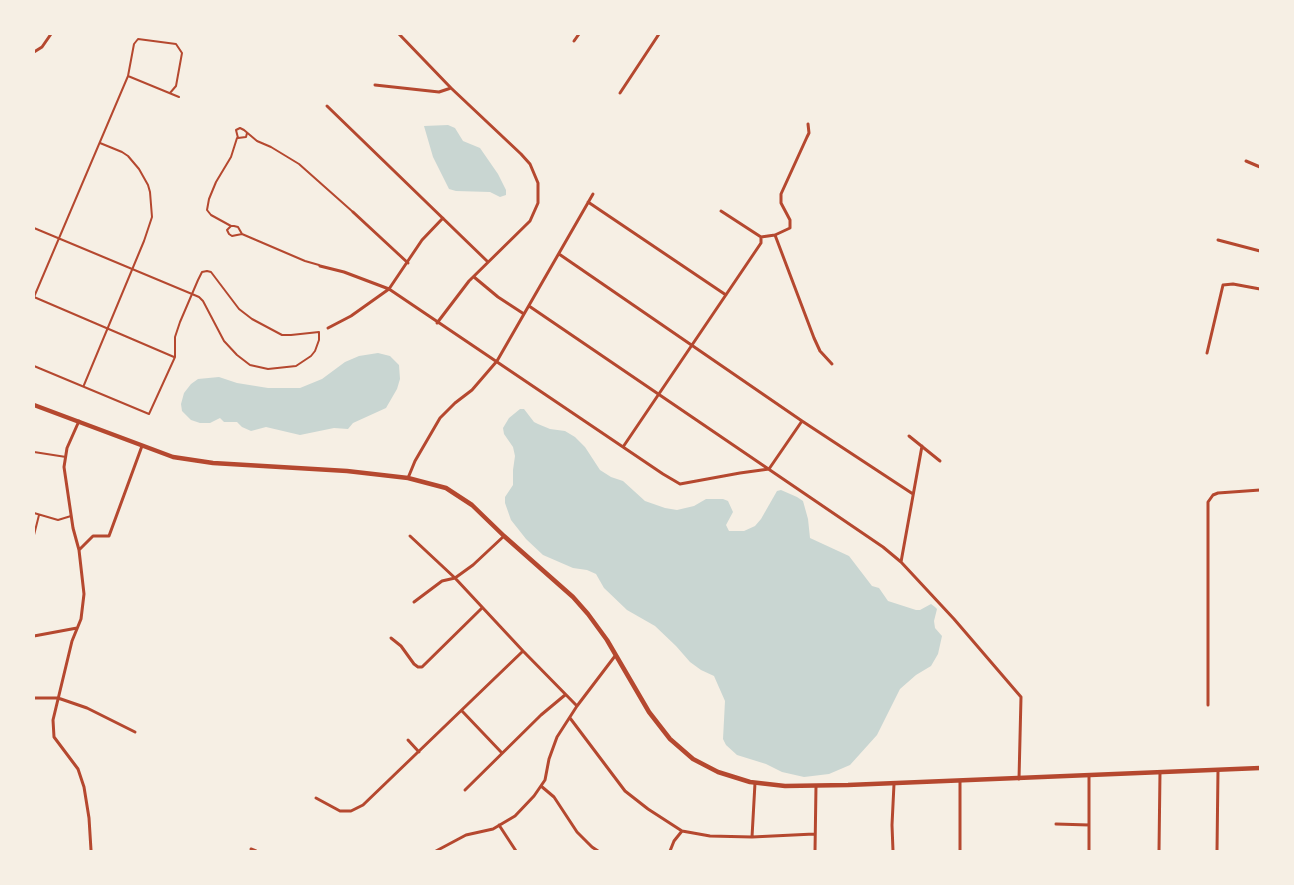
<!DOCTYPE html>
<style>
body{margin:0}
#map{position:relative;width:1294px;height:885px;overflow:hidden;background:#f6efe4;font-family:Karla,sans-serif}
canvas{display:block}
.frame{position:absolute;inset:0;border:35px solid #f6efe4;pointer-events:none}
</style>
<div id="map">
<canvas width="1294" height="885"></canvas>
<div class="frame"></div>
</div>
<script>
const ctx = document.querySelector('canvas').getContext('2d');
ctx.lineJoin = 'round';
function fill(path, color) { ctx.fillStyle = color; ctx.fill(path, 'evenodd'); }
const shape = rows => new Path2D(rows.map(r => 'M' + r).join(''));
function trace(path, color, width, dash) { ctx.strokeStyle = color; ctx.lineWidth = width; ctx.lineCap = dash ? 'butt' : 'round'; ctx.setLineDash(dash || []); ctx.stroke(path); }
const water = shape([
 [448,125,455,128,463,141,480,148,498,174,506,190,506,195,500,197,490,192,456,191,449,189,433,157,424,126],
 [378,353,390,356,399,365,400,379,397,389,386,408,353,423,348,429,334,428,300,435,266,427,251,431,242,427,237,422,224,422,220,418,210,423,200,423,191,420,182,411,181,404,184,393,191,384,198,379,219,377,237,383,268,388,300,388,322,379,345,362,359,356],
 [520,409,524,409,534,422,538,424,550,429,565,431,575,437,585,447,600,470,611,477,623,481,645,501,665,508,677,510,694,506,706,499,723,499,728,501,733,512,726,525,729,531,744,531,755,526,761,519,777,491,781,490,797,497,803,501,808,519,810,538,849,556,872,586,879,588,888,601,916,610,920,610,931,604,935,607,937,609,934,621,935,628,942,636,938,654,931,666,916,675,900,689,877,735,850,765,829,774,804,777,782,772,766,764,737,755,726,745,723,739,725,701,714,676,701,670,690,662,676,646,655,626,627,610,604,588,596,574,587,570,573,568,543,555,526,539,511,520,505,503,505,497,513,485,513,470,515,456,513,447,504,434,503,428,509,418]
]);
const service = shape([
 [128,76,134,44,138,39,176,44,182,53,176,86,170,93],
 [247,133,246,137,238,138,236,130,240,128,244,130,257,141,271,147,299,164,353,212],
 [231,226,211,215,207,210,209,199,216,182,231,157,237,138],
 [34,228,192,294,199,297,203,301,224,341,237,355,250,365,268,369,296,366,311,356,315,351,319,340,319,332,291,335,282,335,252,319,239,309,211,272,207,271,202,272,198,280,180,322,175,337,175,357,149,414,34,366],
 [242,234,232,236,229,234,227,230,231,226,234,226,238,227,242,234,305,261,319,265],
 [34,297,128,76,179,97],
 [34,297,174,357],
 [84,385,144,241,152,217,150,192,148,185,139,169,128,156,122,152,100,143],
 [34,452,66,457],
 [34,513,58,520,71,516],
 [34,535,39,515]
]);
const minor = shape([
 [399,34,451,88],
 [574,41,579,34],
 [34,52,42,47,51,34],
 [375,85,439,92,451,88,521,154,530,164,538,183,538,203,530,221,469,281,437,323],
 [620,93,659,34],
 [327,106,488,262],
 [1246,161,1260,167],
 [588,202,726,295],
 [721,211,761,237],
 [353,212,408,263],
 [775,235,814,338,820,351,832,364],
 [1218,240,1260,251],
 [559,254,802,421,913,494],
 [320,266,344,272,389,289,663,474,680,484,740,473,769,469,802,421],
 [474,277,498,297,524,314],
 [529,306,883,547,901,562,954,619,1021,697,1019,779],
 [328,328,351,316,389,289,422,240,443,218],
 [1207,353,1223,285,1233,284,1260,289],
 [79,421,67,448,64,467,73,528,79,550,84,594,81,619,72,641,53,720,54,737,78,769,84,787,89,818,91,850],
 [909,436,940,461],
 [623,447,761,243,761,237,775,235,790,228,790,220,781,203,781,194,807,137,809,133,808,124],
 [408,478,415,461,440,418,455,403,472,390,497,361,593,194],
 [410,536,455,578,523,651,577,706],
 [79,550,93,536,109,536,142,446],
 [901,562,922,446],
 [414,602,442,581,455,578,473,565,504,536],
 [34,636,77,628],
 [391,638,401,646,414,664,418,667,422,667,482,608],
 [34,698,58,698,87,708,135,732],
 [1208,705,1208,502,1213,495,1218,493,1260,490],
 [462,711,502,753],
 [570,718,625,791,648,809,682,831,710,836,752,837,814,834],
 [408,740,419,752],
 [541,786,554,797,577,832,592,847,598,851],
 [465,790,541,715,565,695],
 [316,798,340,811,351,811,363,805,523,651],
 [1056,824,1089,825],
 [499,825,516,851],
 [752,837,755,783],
 [251,849,256,851],
 [436,851,466,835,493,829,515,816,534,796,545,780,549,759,557,737,577,706,615,656],
 [670,851,674,841,682,831],
 [815,851,816,786],
 [893,851,892,825,894,784],
 [960,851,960,781],
 [1089,851,1089,775],
 [1159,851,1160,772],
 [1217,851,1218,770]
]);
const secondary = shape([
 [34,405,173,457,213,463,347,471,408,478,446,488,472,505,504,536,573,597,588,614,607,640,649,712,670,739,693,759,718,772,750,782,785,786,848,785,1260,768]
]);
fill(water, '#c9d6d2');
trace(service, '#b5482f', 2);
trace(minor, '#b5482f', 3);
trace(secondary, '#b5482f', 4.5);
</script>
